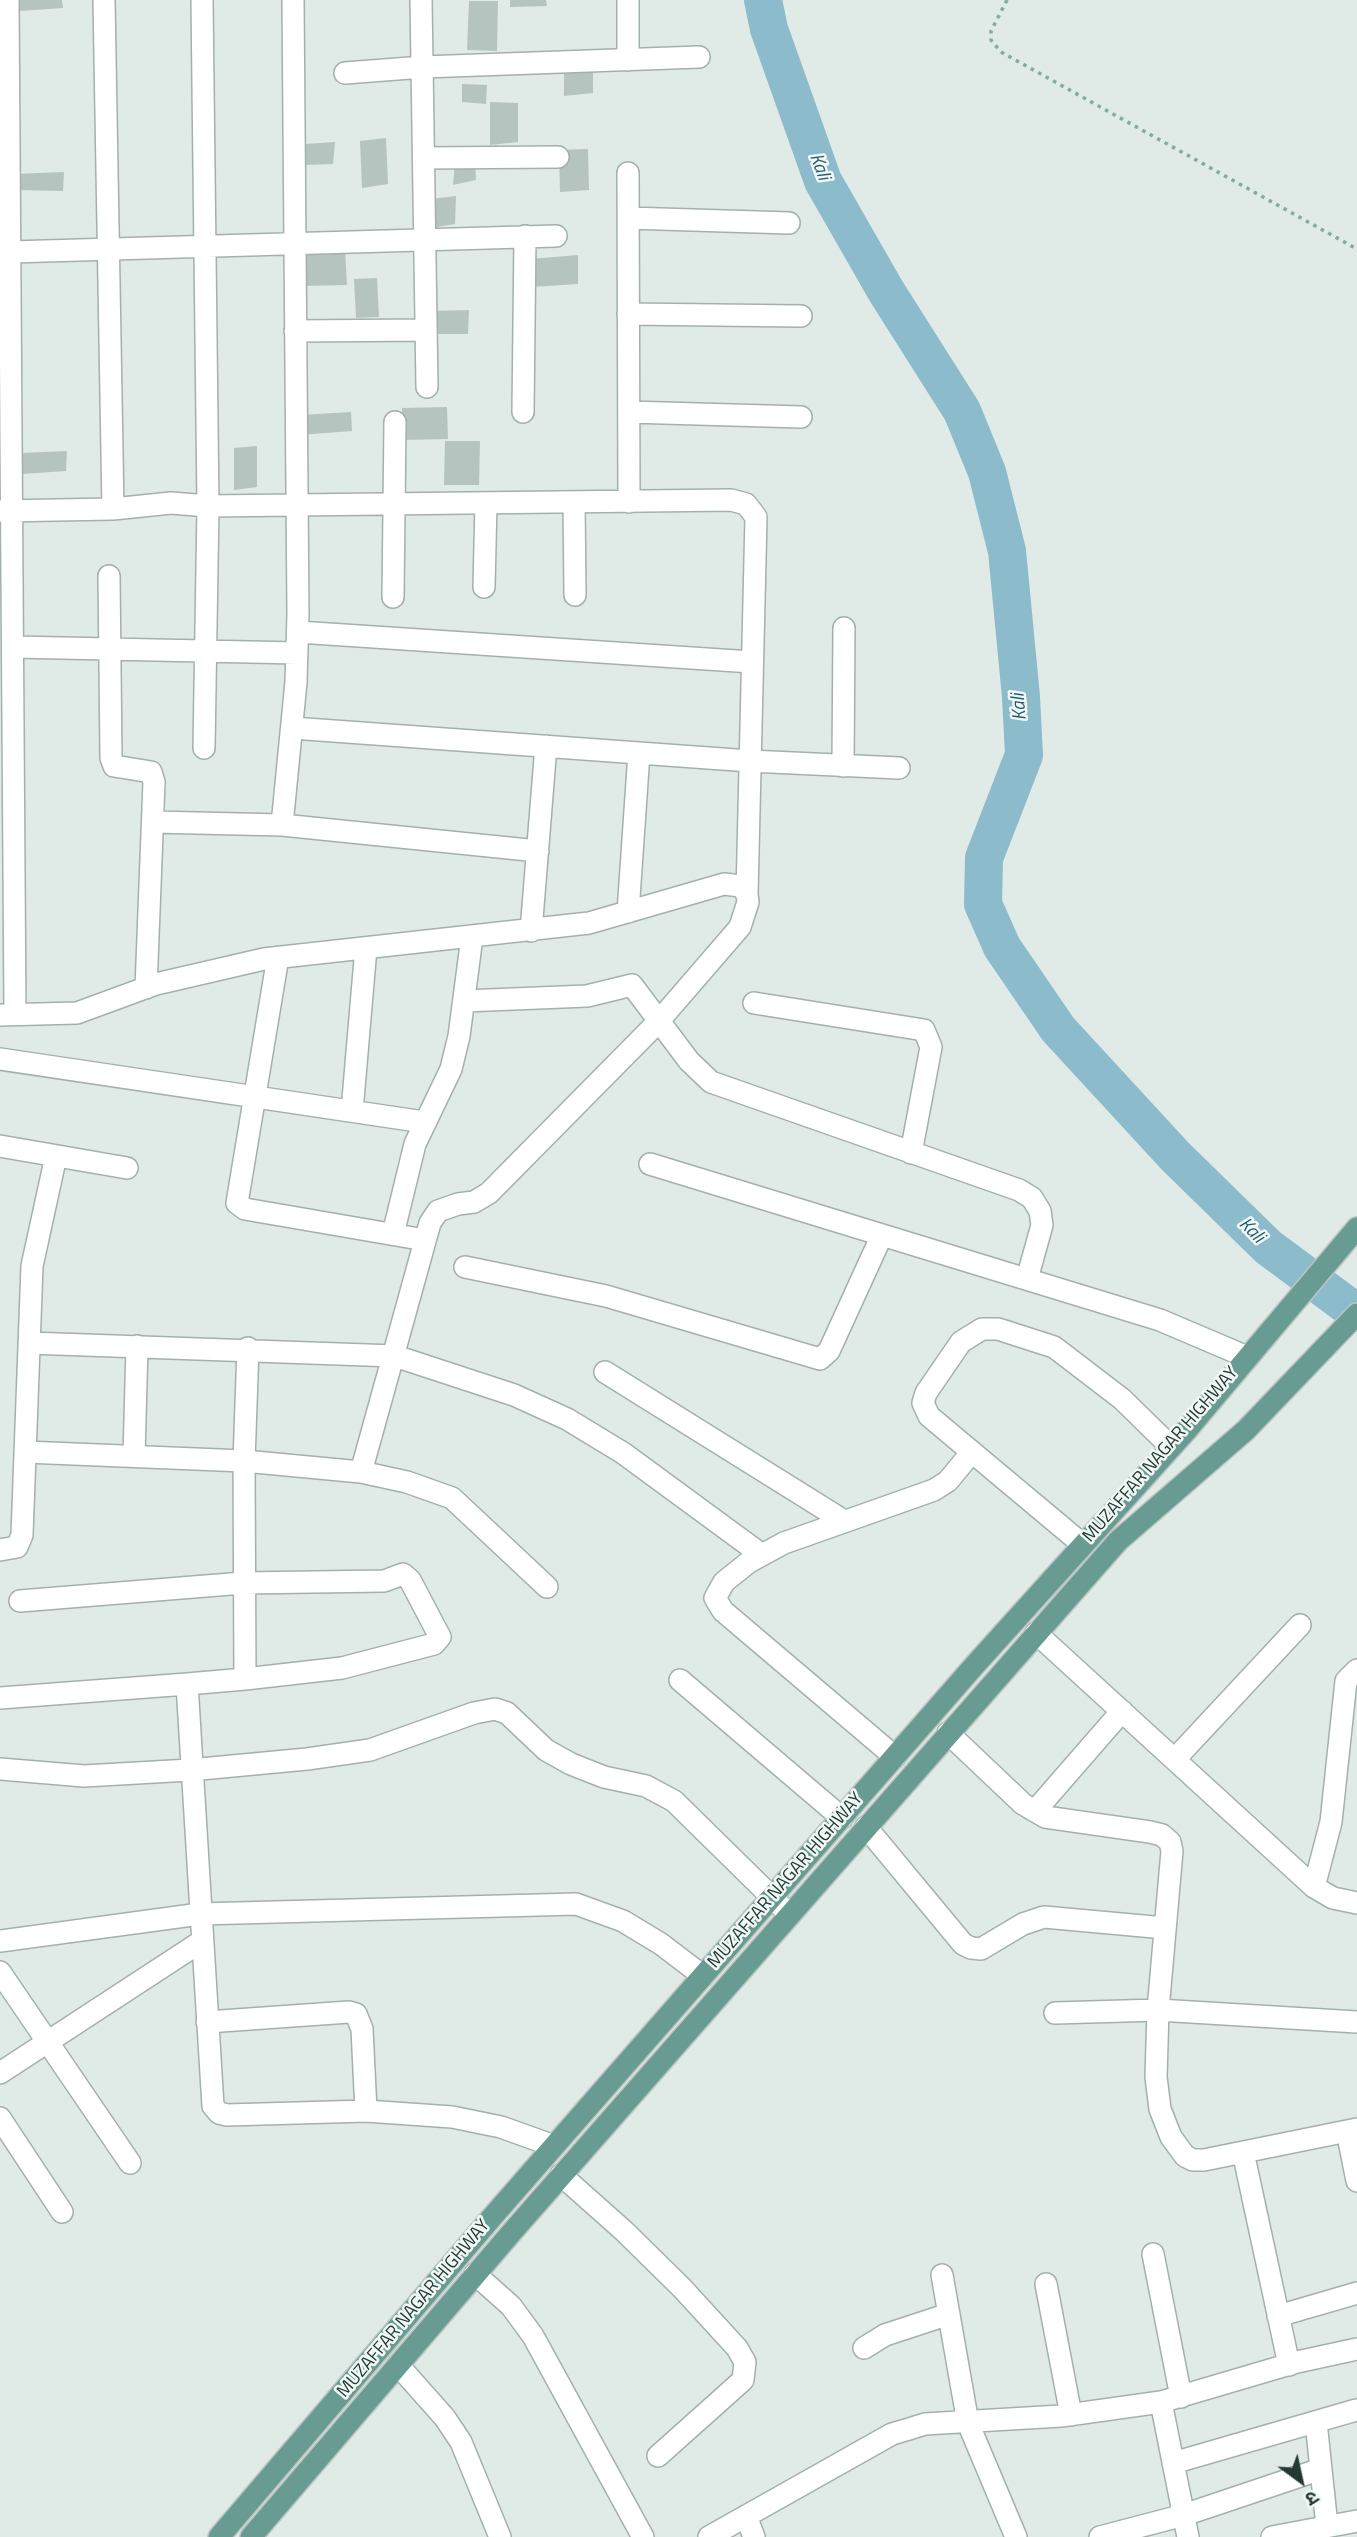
<!DOCTYPE html>
<meta charset="utf-8">
<style>
body{margin:0}
#map{position:relative;width:1357px;height:2537px;overflow:hidden;background:#e0eae6;font-family:"Titillium Web","Noto Sans Devanagari",sans-serif}
canvas{display:block}
.north{position:absolute;left:1266px;top:2446px;width:70px;height:70px;-webkit-text-stroke:5px #f0f7f4;paint-order:stroke;rotate:147deg;font-size:19px;font-weight:700;line-height:28px;text-align:center;color:#223934}
.north::after{content:'';display:block;margin:auto;width:24px;height:32px;background:#223934;clip-path:polygon(50% 0,100% 100%,50% 72%,0 100%)}
</style>
<div id="map">
<canvas width="1357" height="2537"></canvas>
<div class="north">उ</div>
</div>
<script>
const ctx = document.querySelector('canvas').getContext('2d');
ctx.lineJoin = 'round';
const shape = rows => new Path2D(rows.map(r => 'M' + r).join(''));
function trace(path, color, width, dash) { ctx.strokeStyle = color; ctx.lineWidth = width; ctx.lineCap = dash ? 'butt' : 'round'; ctx.setLineDash(dash || []); ctx.stroke(path); }
function fill(path, color) { ctx.fillStyle = color; ctx.fill(path, 'evenodd'); }
function drawText(font, color, halo, rows, align = 'center') {
  ctx.font = font + ' "Titillium Web",sans-serif'; ctx.lineWidth = 5; ctx.setLineDash([]); ctx.textBaseline = 'middle'; ctx.strokeStyle = halo; ctx.fillStyle = color; for (const [text, x, y, turn = 0] of rows) {
    ctx.save(); ctx.translate(x, y); ctx.rotate((+turn || 0) * Math.PI / 180); ctx.textAlign = isNaN(turn) ? turn : align; if (halo) ctx.strokeText(text, 0, 0); ctx.fillText(text, 0, 0); ctx.restore();
  }
}
const river = shape([
 [763,0,769,29,823,181,886,291,962,411,987,472,1007,551,1021,697,1024,755,984,858,983,904,1002,947,1058,1029,1175,1156,1268,1247,1357,1313]
]);
const building = shape([
 [19,0,62,0,63,8,19,11],
 [510,0,546,0,547,6,510,7],
 [469,1,498,1,497,51,467,50],
 [564,65,593,65,593,93,564,96],
 [462,84,487,85,486,104,462,102],
 [490,102,518,103,518,142,490,145],
 [386,138,388,184,362,188,360,141],
 [335,142,333,164,306,165,305,144],
 [588,149,589,190,560,192,559,150],
 [455,160,475,162,476,180,453,185],
 [64,172,63,191,16,190,15,174],
 [456,196,455,224,431,228,431,199],
 [345,247,347,285,302,286,301,249],
 [578,255,578,284,531,287,530,259],
 [377,278,379,317,356,318,354,279],
 [469,310,468,334,429,334,428,311],
 [447,407,448,439,402,440,402,408],
 [351,412,352,431,300,435,300,415],
 [445,441,480,441,479,485,444,485],
 [257,446,257,487,234,490,234,448],
 [67,451,66,471,22,474,21,453]
]);
const path = shape([
 [1007,0,991,31,991,40,1001,52,1357,249]
]);
const minor = shape([
 [8,0,15,1014],
 [104,0,113,509],
 [202,0,208,506,204,748],
 [421,0,427,387],
 [628,0,628,60],
 [345,73,423,67,699,57],
 [424,158,558,157],
 [628,173,629,502],
 [628,218,789,223],
 [11,252,556,236],
 [628,314,801,316],
 [295,331,426,330],
 [523,412,525,236],
 [629,412,801,417],
 [574,502,575,595],
 [0,511,113,509,171,503,208,506,731,500,746,504,756,517,747,894],
 [109,576,111,758,114,766,151,772,154,782,146,988],
 [484,587,486,503],
 [393,597,395,422],
 [298,632,752,662],
 [14,647,297,653],
 [292,728,750,761,899,768],
 [843,766,844,628],
 [153,822,282,825,538,851],
 [282,825,296,682,298,614,293,0],
 [628,912,639,753],
 [531,931,546,746],
 [278,957,237,1203,245,1209,425,1240],
 [464,1001,587,996,632,985,689,1061,711,1082,1019,1190,1032,1198,1040,1211,1042,1225,1027,1279],
 [754,1003,924,1030,931,1047,911,1153],
 [0,1015,77,1013,156,984,264,959,589,923,724,884,741,886,747,894,748,902,740,927,658,1022,489,1193,474,1202,458,1204,438,1211,430,1223,361,1472,244,1461,245,1679,187,1684,213,2106,219,2113,227,2115,366,2111,452,2117,501,2127,554,2146],
 [0,1059,424,1122],
 [352,1111,366,948],
 [0,1146,127,1168],
 [650,1164,1160,1320,1247,1357],
 [393,1234,415,1144,451,1069,459,1036,472,937],
 [465,1267,606,1296,820,1359,829,1351,882,1235],
 [29,1343,395,1356,514,1395,567,1419,623,1453,762,1555],
 [605,1372,844,1521],
 [25,1452,244,1461,248,1348],
 [134,1456,137,1346],
 [361,1472,407,1482,452,1498,547,1587],
 [1082,1544,929,1416,923,1403,926,1393,961,1342,982,1329,998,1329,1054,1347,1122,1399,1171,1447],
 [0,1550,17,1547,22,1535,32,1266,56,1156],
 [20,1601,243,1583,384,1581,403,1574,410,1580,440,1637,434,1644,342,1668,245,1679],
 [1036,1633,1314,1887,1333,1898,1357,1903],
 [680,1680,842,1818],
 [0,1698,187,1684],
 [948,1733,1023,1804,1045,1817,1150,1832,1162,1835,1170,1842,1172,1851,1158,2010,1156,2077,1160,2109,1171,2137,1185,2156,1193,2160,1204,2160,1357,2129],
 [895,1757,723,1611,715,1598,724,1582,749,1562,784,1543,934,1490,948,1481,971,1453],
 [1175,1759,1300,1625],
 [0,1769,84,1776,190,1770,307,1759,370,1750,474,1713,495,1709,507,1713,546,1750,571,1764,604,1777,646,1786,674,1801,790,1915],
 [1035,1811,1122,1711],
 [866,1827,963,1944,971,1948,981,1949,1023,1924,1044,1917,1165,1928],
 [1314,1887,1331,1822,1346,1681,1357,1670],
 [0,1941,200,1914,576,1904,623,1921,661,1944,703,1976],
 [0,1972,130,2163],
 [1055,2013,1158,2010,1357,2022],
 [207,2022,349,2012,356,2014,362,2029,366,2111],
 [0,2073,202,1941],
 [0,2118,62,2212],
 [1347,2131,1357,2181],
 [1243,2152,1289,2365],
 [561,2175,624,2231,682,2288,737,2348,745,2362,743,2380,658,2456],
 [1153,2254,1181,2397],
 [475,2274,511,2306,533,2336,643,2537],
 [942,2275,968,2423,1016,2537],
 [1046,2284,1071,2415],
 [1278,2316,1357,2293],
 [864,2348,885,2335,949,2314],
 [398,2365,445,2418,461,2442,500,2537],
 [1161,2402,1188,2537],
 [1316,2422,1327,2526],
 [1173,2463,1356,2410],
 [746,2516,754,2537],
 [709,2537,892,2434,909,2429,925,2424,1061,2416,1161,2402,1297,2362,1357,2349],
 [1100,2537,1184,2515,1321,2469],
 [1272,2537,1357,2521]
]);
const primary = shape([
 [219,2537,493,2216,974,1666,1186,1431,1357,1228],
 [251,2537,512,2232,1118,1541,1246,1430,1357,1314]
]);
const streetNames = [
 ["MUZAFFAR NAGAR HIGHWAY",1161,1455,-49],
 ["MUZAFFAR NAGAR HIGHWAY",786,1881,-49],
 ["MUZAFFAR NAGAR HIGHWAY",414,2309,-50]
];
const waterNames = [
 ["Kali",819,167,70],
 ["Kali",1020,707,-95],
 ["Kali",1251,1231,45]
];
trace(river, '#8cbbcb', 38);
fill(building, '#b6c4bf');
trace(minor, '#a3b1ad', 24);
trace(primary, '#bdc4c2', 24);
trace(path, '#83aba2', 3.5, [3.5, 5]);
trace(minor, '#fff', 21);
trace(primary, '#689c93', 21);
drawText('18px', '#223934', '#f0f7f4', streetNames);
drawText('italic 19px', '#225b6f', '#f0f7f4', waterNames);
</script>
